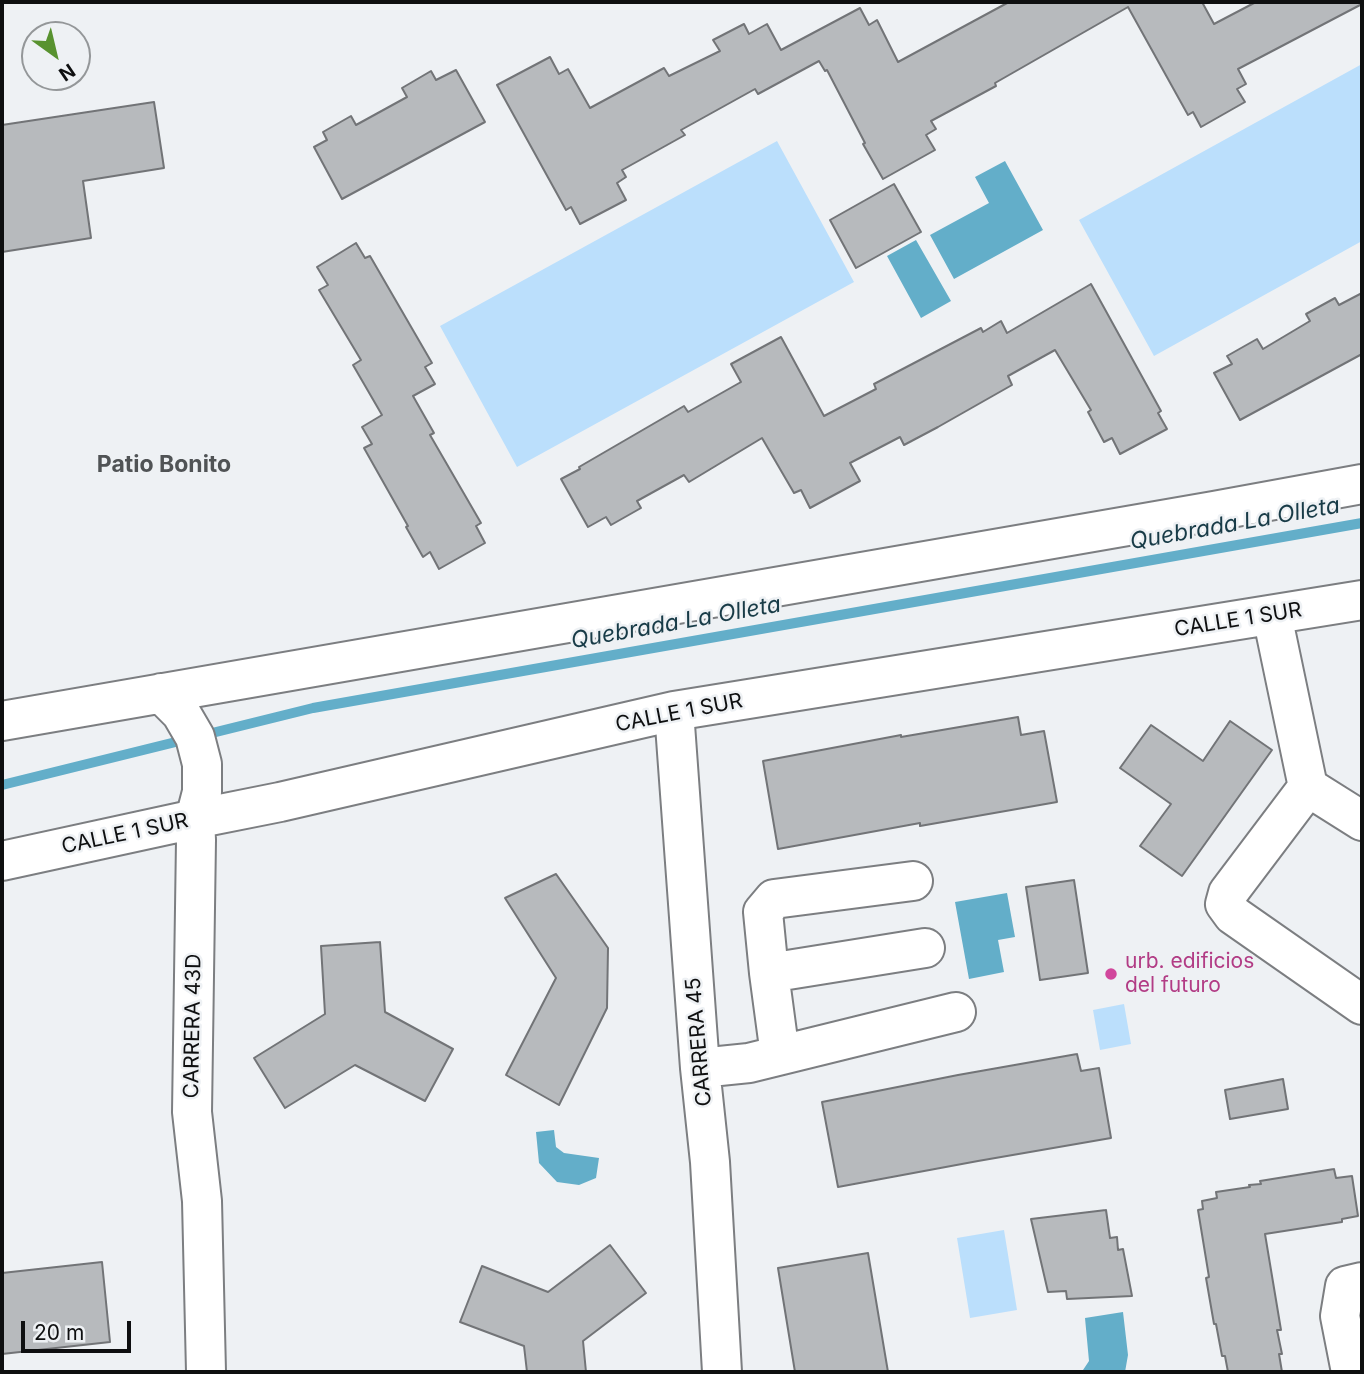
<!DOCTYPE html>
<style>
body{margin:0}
#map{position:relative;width:1364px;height:1374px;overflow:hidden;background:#eef1f4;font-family:Inter,sans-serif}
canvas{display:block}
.frame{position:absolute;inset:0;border:4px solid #0e0f10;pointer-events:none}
.north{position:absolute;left:21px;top:21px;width:70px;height:70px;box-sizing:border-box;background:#eef1f4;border:2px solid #949799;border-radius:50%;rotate:146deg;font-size:19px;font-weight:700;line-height:28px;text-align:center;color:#0e0f10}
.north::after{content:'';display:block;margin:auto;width:24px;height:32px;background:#58922f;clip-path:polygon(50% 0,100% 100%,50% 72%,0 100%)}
.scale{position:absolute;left:21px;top:1321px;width:110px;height:32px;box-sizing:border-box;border:4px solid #0e0f10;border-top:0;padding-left:9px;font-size:21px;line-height:24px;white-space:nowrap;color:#0e0f10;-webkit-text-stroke:5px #eef1f4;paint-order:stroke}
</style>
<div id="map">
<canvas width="1364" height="1374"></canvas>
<div class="frame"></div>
<div class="north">N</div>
<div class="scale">20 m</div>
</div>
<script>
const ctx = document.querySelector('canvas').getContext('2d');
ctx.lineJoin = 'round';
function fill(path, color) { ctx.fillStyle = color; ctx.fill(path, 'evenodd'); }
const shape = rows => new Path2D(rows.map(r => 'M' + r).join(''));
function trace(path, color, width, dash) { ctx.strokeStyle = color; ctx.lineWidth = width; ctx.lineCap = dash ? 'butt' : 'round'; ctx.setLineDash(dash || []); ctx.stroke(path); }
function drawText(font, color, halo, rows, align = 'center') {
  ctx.font = font + ' Inter,sans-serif'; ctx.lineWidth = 5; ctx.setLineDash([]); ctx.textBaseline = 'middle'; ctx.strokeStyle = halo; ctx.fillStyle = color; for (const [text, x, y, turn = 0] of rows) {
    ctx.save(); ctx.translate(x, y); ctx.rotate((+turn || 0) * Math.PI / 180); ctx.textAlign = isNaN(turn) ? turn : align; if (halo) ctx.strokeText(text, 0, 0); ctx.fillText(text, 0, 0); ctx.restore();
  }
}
const green = shape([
 [1362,64,1362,241,1154,356,1079,220],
 [777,141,854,282,517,467,440,326],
 [1124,1004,1131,1044,1100,1050,1093,1010],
 [1004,1230,1017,1310,970,1318,957,1238]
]);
const water = shape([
 [1005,161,1043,230,954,279,930,235,989,203,975,177],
 [916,240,951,301,921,318,887,256],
 [1007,893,1015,937,998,940,1004,972,969,979,955,902],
 [554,1130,556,1147,564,1153,599,1158,596,1178,579,1185,557,1182,539,1163,536,1132],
 [1123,1312,1128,1355,1125,1372,1076,1372,1083,1370,1089,1361,1085,1318]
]);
const stream = shape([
 [2,785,313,708,1362,523]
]);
const building = shape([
 [1009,2,1202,2,1214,24,1256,2,1362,2,1362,4,1238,69,1246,84,1237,89,1245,102,1201,127,1193,112,1188,115,1128,7,995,83,996,86,931,121,936,129,926,135,935,150,883,179,863,144,865,143,827,70,825,71,819,61,758,94,755,89,681,130,685,135,622,170,626,177,617,183,626,200,580,224,571,207,566,210,497,85,550,57,559,74,568,69,590,108,664,68,669,76,720,51,713,40,744,24,749,34,767,24,781,50,860,8,869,25,877,20,898,62,1009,2],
 [456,70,485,122,342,199,314,147,327,140,323,132,351,116,356,125,407,97,402,88,431,71,436,80,456,70],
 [154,102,164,168,83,181,91,238,2,252,2,125,154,102],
 [894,184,921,232,856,268,830,220,894,184],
 [356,243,365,258,370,256,432,363,425,367,435,384,413,396,434,433,430,435,481,523,476,526,485,543,439,569,430,552,423,557,406,527,408,526,364,448,372,444,362,427,382,415,353,365,361,360,319,290,328,285,317,267,356,243],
 [1091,284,1161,411,1158,413,1167,429,1120,454,1112,438,1104,442,1088,412,1091,410,1055,350,1008,376,1012,385,938,427,904,445,900,437,850,463,860,481,810,508,801,490,794,493,762,438,689,482,684,475,637,501,641,508,611,525,606,517,588,527,561,479,580,469,579,467,684,406,688,412,741,382,731,364,781,337,824,416,876,389,874,384,981,328,983,332,1001,321,1007,333,1091,284],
 [1362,293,1362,354,1240,420,1214,373,1232,364,1227,356,1257,339,1263,349,1310,321,1306,314,1335,298,1339,305,1362,293],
 [1018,717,1021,735,1044,731,1057,802,920,826,920,823,778,849,763,761,901,735,901,737,1018,717],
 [1230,721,1272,750,1182,876,1140,846,1171,804,1120,768,1151,725,1203,761,1230,721],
 [556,874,608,948,607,1008,559,1105,506,1075,556,978,505,898,556,874],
 [1074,880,1088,973,1040,980,1026,887,1074,880],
 [380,942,385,1012,453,1049,425,1101,355,1065,285,1108,254,1058,325,1014,321,946,380,942],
 [1077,1054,1081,1071,1099,1068,1111,1138,978,1161,838,1187,822,1102,958,1075,1077,1054],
 [1283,1079,1288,1109,1230,1119,1225,1090,1283,1079],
 [1334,1169,1336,1178,1352,1176,1358,1216,1342,1219,1342,1222,1265,1234,1281,1330,1277,1330,1282,1354,1279,1354,1282,1372,1228,1372,1225,1356,1222,1356,1216,1324,1214,1324,1206,1278,1209,1277,1198,1210,1203,1209,1202,1201,1217,1198,1216,1192,1250,1187,1249,1185,1261,1184,1260,1181,1334,1169],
 [1106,1210,1110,1238,1117,1237,1118,1250,1123,1249,1132,1296,1067,1299,1066,1291,1048,1292,1031,1219,1106,1210],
 [610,1245,646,1293,583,1341,586,1372,527,1372,524,1346,460,1322,482,1266,548,1292,610,1245],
 [868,1253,888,1372,795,1372,778,1268,868,1253],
 [102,1262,110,1342,2,1354,2,1273,102,1262]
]);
const minor = shape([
 [1272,615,1308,787,1362,821],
 [161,693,181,713,195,737,202,764,202,792,195,819,196,840,192,1112,202,1201,206,1372],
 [674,711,700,1068,710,1162,722,1372],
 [2,721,1214,511,1362,484],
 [1308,787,1228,893,1225,904,1233,915,1362,1005],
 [2,861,195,819,280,802,674,711,1362,600],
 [769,973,925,948],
 [780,1055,769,973,763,912,774,899,913,881],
 [700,1068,749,1063,956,1012],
 [1351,1372,1340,1316,1345,1286,1362,1282]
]);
const markers = [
 [1111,974,7,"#d1479c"]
];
const streetNames = [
 ["CALLE 1 SUR",1238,620,-9],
 ["CALLE 1 SUR",679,713,-11],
 ["CALLE 1 SUR",125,834,-12],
 ["CARRERA 43D",193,1026,-89],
 ["CARRERA 45",699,1042,-95]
];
const hotelNames = [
 ["urb. edificios",1125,962],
 ["del futuro",1125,986]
];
const neighbourhoodNames = [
 ["Patio Bonito",164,465]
];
const waterNames = [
 ["Quebrada La Olleta",1235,524,-10],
 ["Quebrada La Olleta",676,623,-10]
];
fill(green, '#bbdffc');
fill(water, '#63aec9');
trace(stream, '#63aec9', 10);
fill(building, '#b7babd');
trace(building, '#727477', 2);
trace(minor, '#7c7e81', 42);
trace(minor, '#fff', 38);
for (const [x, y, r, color] of markers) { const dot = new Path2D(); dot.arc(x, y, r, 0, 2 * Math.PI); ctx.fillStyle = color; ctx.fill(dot); trace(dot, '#eef1f4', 2.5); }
drawText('21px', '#0e0f10', '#eef1f4', streetNames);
drawText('21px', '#b23c85', '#eef1f4', hotelNames, 'left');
drawText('bold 23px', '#505355', '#eef1f4', neighbourhoodNames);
drawText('italic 23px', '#183b47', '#eef1f4', waterNames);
</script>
